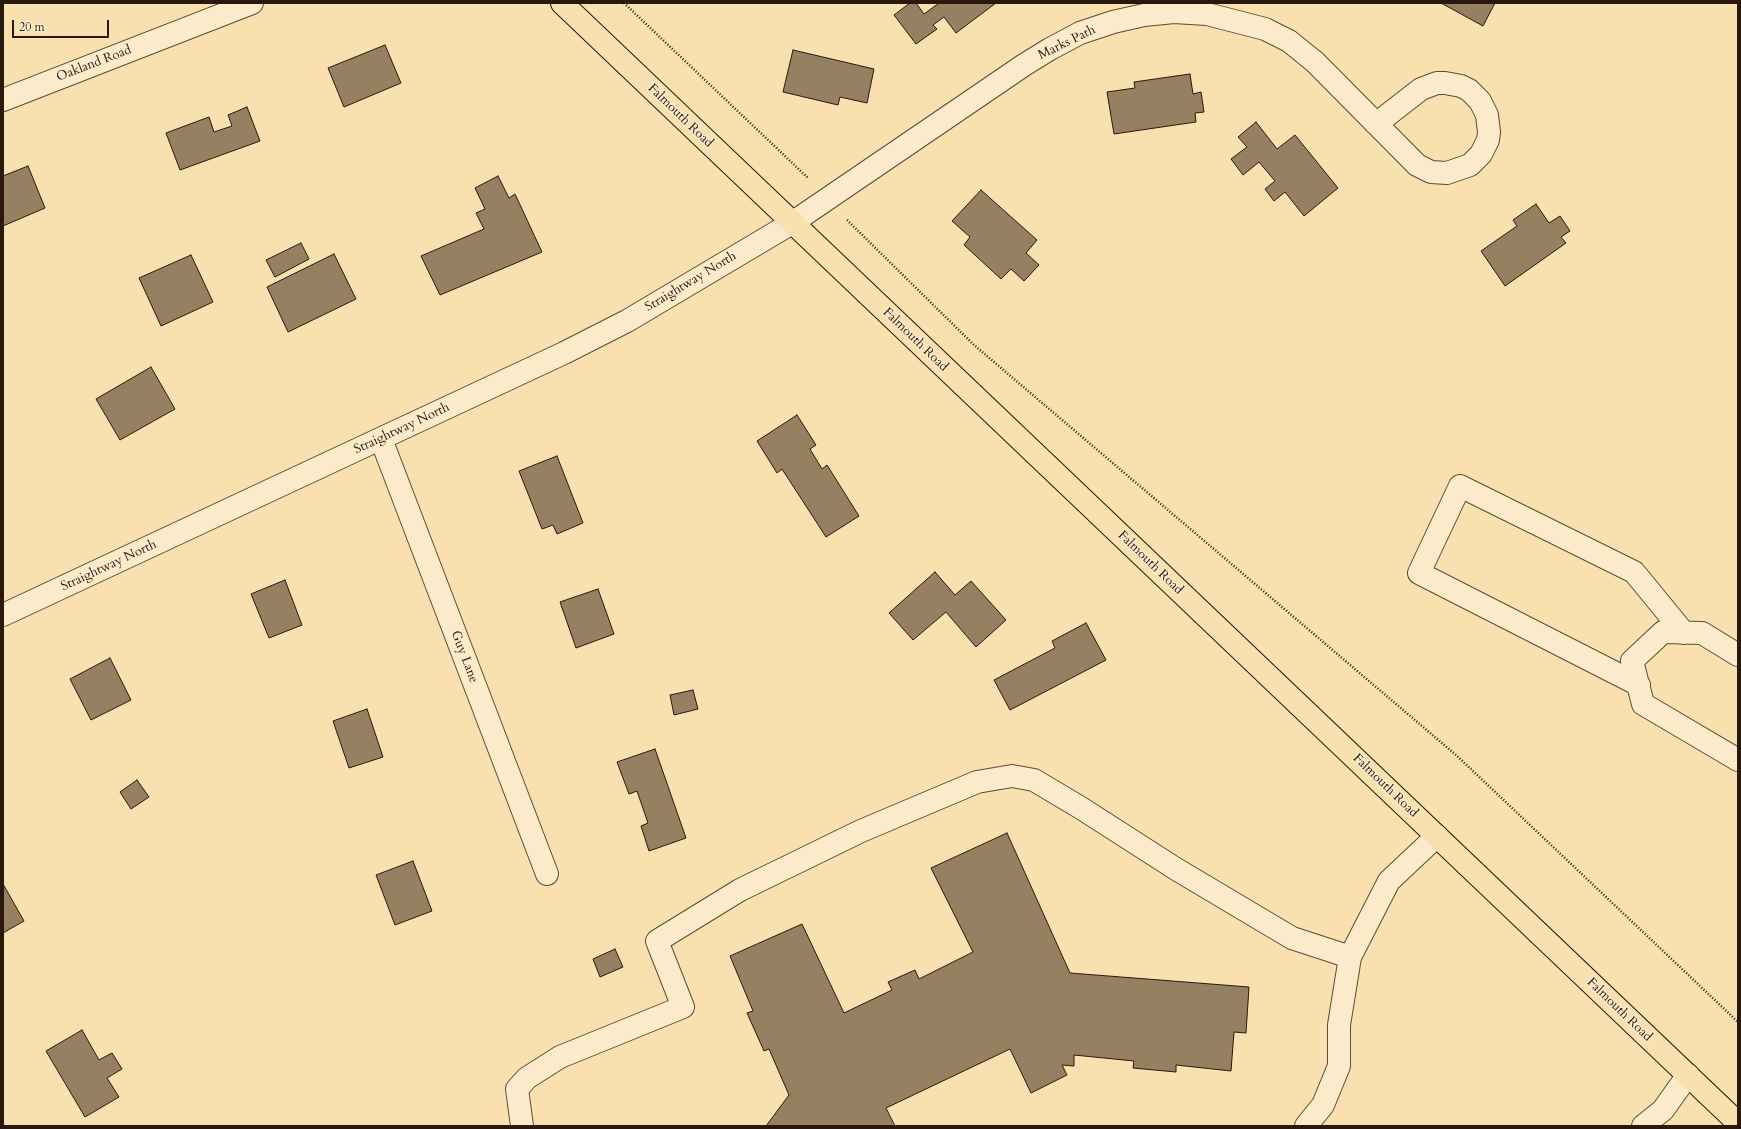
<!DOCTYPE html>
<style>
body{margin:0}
#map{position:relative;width:1741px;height:1129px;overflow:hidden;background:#f9e0af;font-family:Cardo,serif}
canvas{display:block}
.frame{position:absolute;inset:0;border:4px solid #29190d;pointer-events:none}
.scale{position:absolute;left:12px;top:20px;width:97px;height:18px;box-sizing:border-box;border:2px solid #29190d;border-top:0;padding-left:5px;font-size:12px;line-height:14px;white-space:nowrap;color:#29190d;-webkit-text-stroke:3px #fbebcb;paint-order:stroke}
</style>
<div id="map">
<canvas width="1741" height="1129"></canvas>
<div class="frame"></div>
<div class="scale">20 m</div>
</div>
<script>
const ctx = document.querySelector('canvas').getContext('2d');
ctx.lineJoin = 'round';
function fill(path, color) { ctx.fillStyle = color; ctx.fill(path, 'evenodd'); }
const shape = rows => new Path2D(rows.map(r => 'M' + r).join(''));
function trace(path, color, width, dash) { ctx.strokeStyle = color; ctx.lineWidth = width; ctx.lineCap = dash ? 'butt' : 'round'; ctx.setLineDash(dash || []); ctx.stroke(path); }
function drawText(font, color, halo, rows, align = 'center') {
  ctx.font = font + ' Cardo,serif'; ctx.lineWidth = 3; ctx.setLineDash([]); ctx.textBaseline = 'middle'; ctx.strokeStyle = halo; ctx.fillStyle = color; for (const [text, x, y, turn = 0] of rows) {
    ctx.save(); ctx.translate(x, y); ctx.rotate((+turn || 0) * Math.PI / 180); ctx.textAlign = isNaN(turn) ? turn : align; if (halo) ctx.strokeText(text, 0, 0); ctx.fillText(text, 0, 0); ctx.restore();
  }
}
const building = shape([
 [910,3,916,3,924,14,939,3,996,3,956,33,944,17,933,25,937,29,916,44,894,15,910,3],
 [1441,3,1495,3,1483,26,1441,3],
 [385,45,401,83,344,107,328,68,385,45],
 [793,50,874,69,867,103,840,97,838,105,783,92,793,50],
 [1190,74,1193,94,1201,92,1204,112,1195,113,1196,122,1114,134,1107,92,1135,88,1134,82,1190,74],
 [247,107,260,141,180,170,166,133,209,117,214,132,232,126,228,115,247,107],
 [1256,122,1277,149,1295,135,1338,188,1304,216,1285,192,1274,201,1265,189,1275,181,1259,162,1243,175,1231,159,1247,147,1238,137,1256,122],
 [28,166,45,208,3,226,3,176,28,166],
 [498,176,509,198,515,194,542,252,440,295,421,256,484,229,476,213,485,209,475,188,498,176],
 [981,190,1037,240,1026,253,1039,265,1024,281,1011,269,1001,279,964,245,970,237,952,221,981,190],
 [1536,204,1549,223,1560,216,1570,231,1561,237,1566,243,1505,286,1481,251,1517,226,1513,220,1536,204],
 [301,243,309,259,275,277,266,260,301,243],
 [334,254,356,299,288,332,267,287,334,254],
 [191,255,213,302,161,326,139,278,191,255],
 [151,367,175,409,120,440,96,399,151,367],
 [797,415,816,445,810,449,822,469,827,465,859,516,826,537,782,469,777,473,757,441,797,415],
 [557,456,583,523,557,534,553,525,542,529,519,471,557,456],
 [935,572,955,595,971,581,1006,620,976,647,946,612,913,640,889,613,935,572],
 [285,580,302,625,269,638,251,594,285,580],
 [598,589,614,634,576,648,560,602,598,589],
 [1086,623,1106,660,1010,710,994,680,1055,648,1052,641,1086,623],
 [110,658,131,700,91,720,70,679,110,658],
 [693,690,698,709,674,715,670,695,693,690],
 [367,709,383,757,349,768,333,721,367,709],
 [655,749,686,838,649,851,641,826,648,823,637,791,629,794,617,762,655,749],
 [137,780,149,797,131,809,120,792,137,780],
 [1007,833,1070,973,1249,987,1246,1033,1234,1032,1231,1071,1176,1065,1176,1072,1133,1068,1134,1061,1074,1055,1074,1066,1062,1065,1067,1075,1031,1093,1010,1049,886,1108,895,1126,766,1126,789,1095,769,1049,764,1051,747,1013,753,1011,730,956,802,924,844,1013,892,990,888,982,915,970,919,979,973,952,931,868,1007,833],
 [413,861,432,911,395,925,376,875,413,861],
 [3,884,24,921,3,933,3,884],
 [615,949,623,967,600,977,593,959,615,949],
 [82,1030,99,1060,112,1053,122,1069,107,1078,119,1097,85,1117,46,1051,82,1030]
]);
const path = shape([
 [624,3,808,178],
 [847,220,974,345,1456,755,1738,1022]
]);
const minor = shape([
 [3,100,252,3],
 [381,439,547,874],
 [3,615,564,353,627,321,792,223,1024,65,1050,49,1080,33,1113,22,1144,15,1174,12,1207,14,1265,29,1289,41,1315,62,1417,165,1431,172,1447,173,1470,165,1481,154,1488,140,1489,132,1487,115,1480,101,1469,90,1461,86,1445,83,1437,83,1421,89,1376,124],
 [1738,655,1702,633,1663,632,1632,661,1643,704,1738,760],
 [1639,685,1419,573,1460,486,1634,572,1684,633],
 [1350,957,1389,881,1437,836],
 [522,1126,517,1089,527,1078,560,1057,683,1007,657,941,740,890,861,831,977,782,1012,776,1034,780,1081,808,1176,869,1292,938,1350,957,1339,1025,1339,1066,1323,1105,1306,1126],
 [1643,1126,1663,1110,1688,1075]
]);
const major = shape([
 [562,3,1738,1123]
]);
const streetNames = [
 ["Marks Path",1067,43,-26],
 ["Oakland Road",94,64,-21],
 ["Falmouth Road",680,116,44],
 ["Straightway North",691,282,-31],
 ["Falmouth Road",915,340,44],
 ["Straightway North",402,429,-25],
 ["Falmouth Road",1150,563,44],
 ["Straightway North",109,566,-25],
 ["Guy Lane",464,657,69],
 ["Falmouth Road",1385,786,44],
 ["Falmouth Road",1619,1010,44]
];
fill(building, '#958061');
trace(building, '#29190d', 1);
trace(minor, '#5d4b36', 24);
trace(major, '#29190d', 24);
trace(path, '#29190d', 2.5, [1, 2]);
trace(minor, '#fbebcb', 22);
trace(major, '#f9e0af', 22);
drawText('13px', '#29190d', '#fbebcb', streetNames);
</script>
